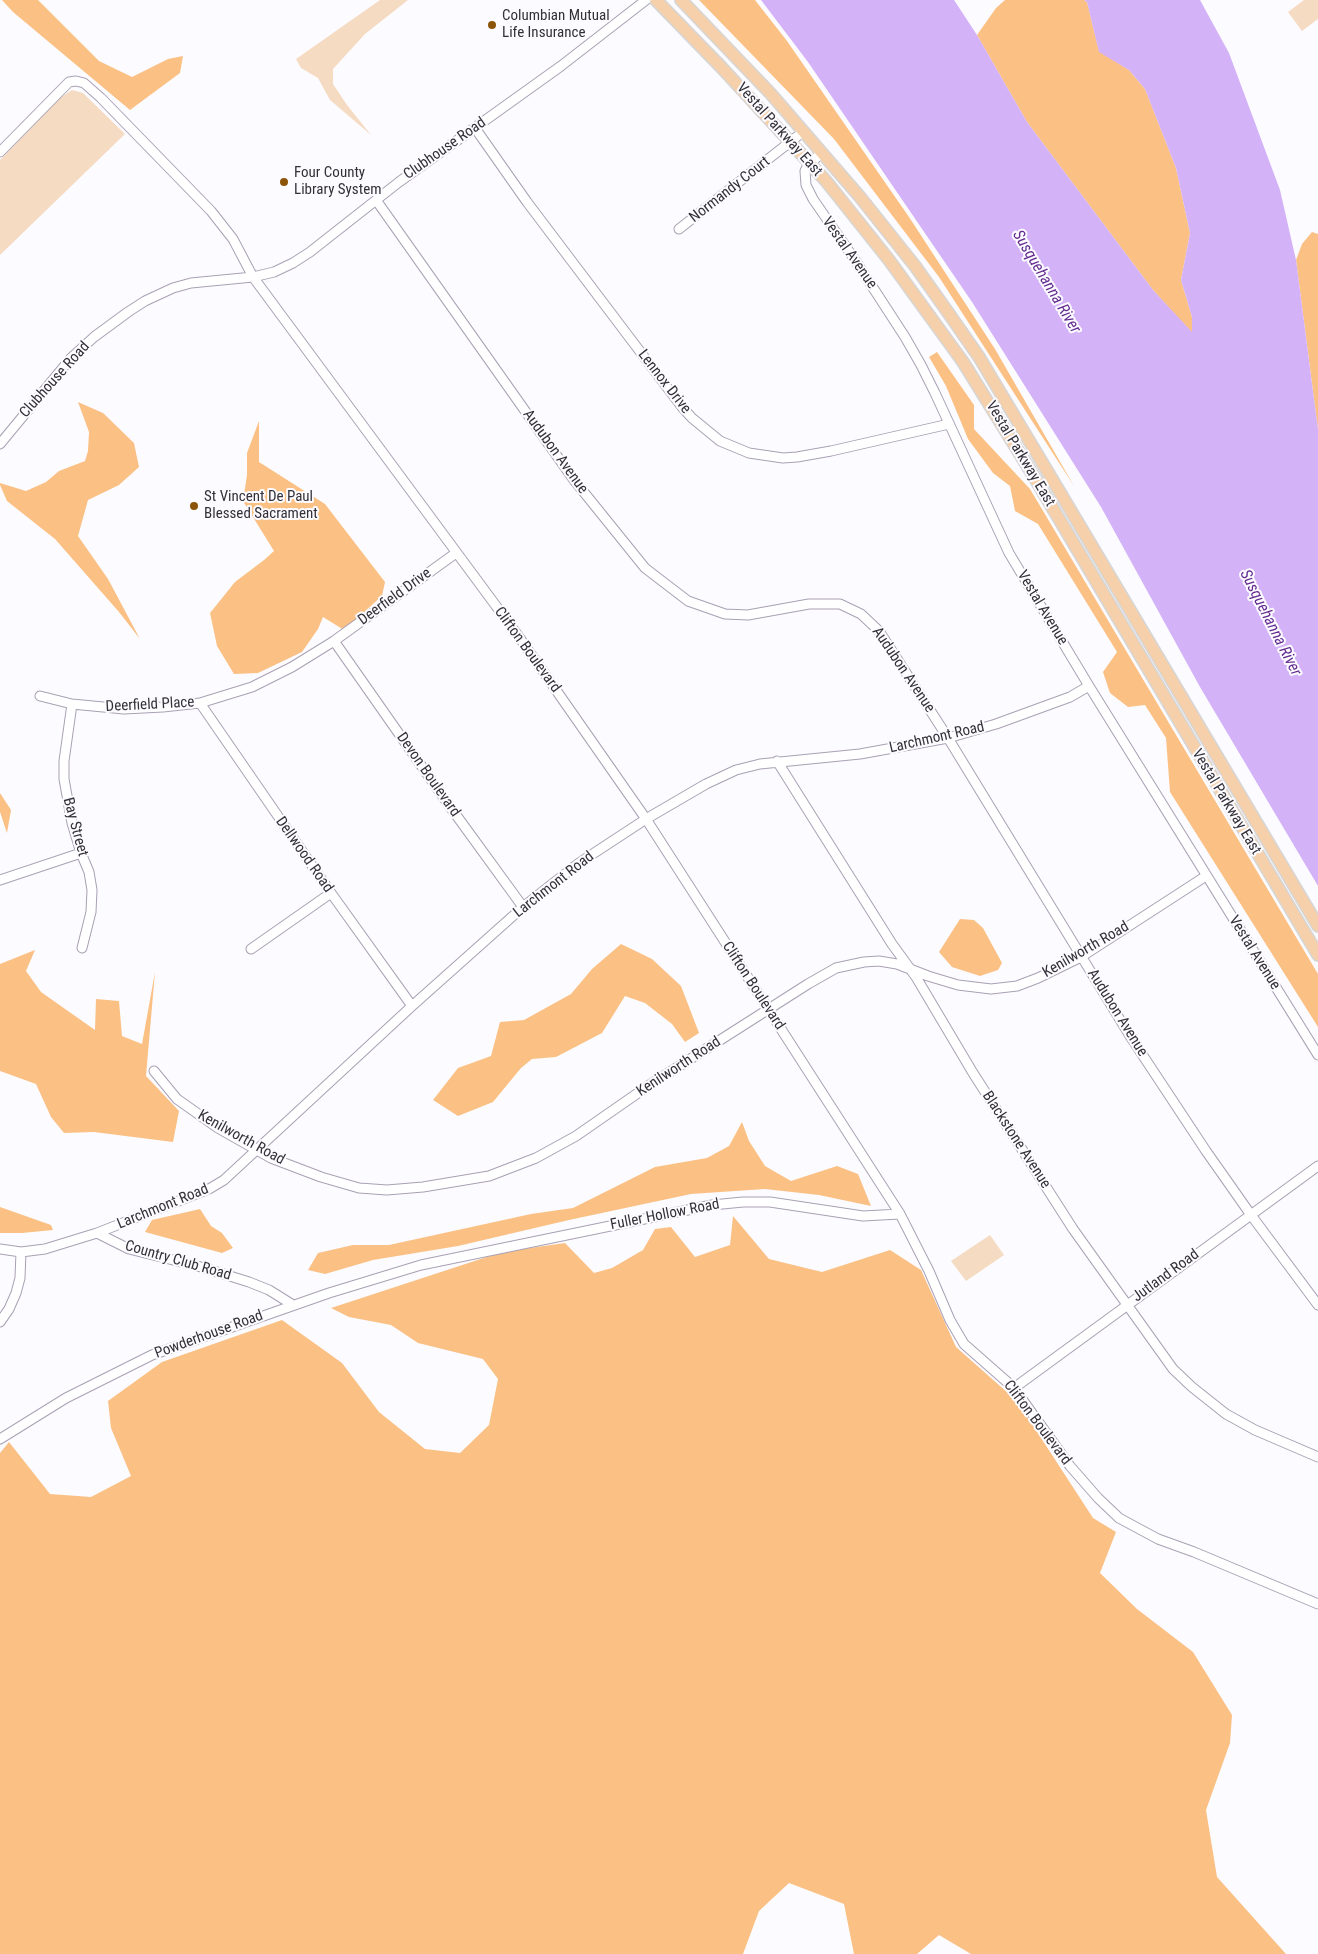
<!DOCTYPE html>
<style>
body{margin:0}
canvas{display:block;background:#fcfbff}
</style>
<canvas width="1318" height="1954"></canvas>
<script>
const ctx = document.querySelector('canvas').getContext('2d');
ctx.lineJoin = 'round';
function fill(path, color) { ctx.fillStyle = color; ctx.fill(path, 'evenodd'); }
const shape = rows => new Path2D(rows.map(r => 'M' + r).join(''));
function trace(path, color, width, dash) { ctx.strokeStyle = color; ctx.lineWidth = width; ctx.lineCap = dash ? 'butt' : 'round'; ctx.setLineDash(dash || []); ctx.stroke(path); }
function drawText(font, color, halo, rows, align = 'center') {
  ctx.font = font + ' "Roboto Condensed",sans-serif'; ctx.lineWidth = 4; ctx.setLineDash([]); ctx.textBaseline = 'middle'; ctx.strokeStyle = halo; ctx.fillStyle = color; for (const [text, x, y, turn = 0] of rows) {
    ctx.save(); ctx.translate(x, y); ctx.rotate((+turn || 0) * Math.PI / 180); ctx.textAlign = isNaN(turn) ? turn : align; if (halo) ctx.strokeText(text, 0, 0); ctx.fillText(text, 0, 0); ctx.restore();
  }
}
const green = shape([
 [380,0,408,0,365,34,333,69,333,84,347,105,371,135,330,100,318,78,301,68,296,59],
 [1304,0,1318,0,1318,19,1302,31,1288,12],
 [72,90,83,93,125,134,0,255,0,160,60,98],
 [990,1235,1004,1255,966,1281,951,1261]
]);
const forest = shape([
 [2,0,38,0,99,61,132,77,168,59,183,56,180,73,130,110,13,12],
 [699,0,755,0,787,41,909,217,995,349,1074,486,939,277,834,139],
 [1005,0,1084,0,1087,2,1099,51,1129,70,1145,89,1176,168,1190,233,1181,280,1192,317,1192,333,1153,290,1027,122,977,35,996,8],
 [1312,232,1318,234,1318,430,1296,260,1302,244],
 [937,352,974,405,974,429,1030,489,1318,974,1318,1027,1170,792,1166,738,1145,705,1128,707,1110,693,1103,672,1117,652,1038,524,1015,511,1010,486,993,473,968,439,946,386,929,357],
 [78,402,103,413,134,443,139,467,119,485,88,500,78,536,108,579,140,639,119,612,55,539,7,501,0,485,0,483,26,491,46,482,59,471,85,461,88,451,89,432],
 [259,421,259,462,325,504,385,582,382,596,344,630,323,617,318,629,302,652,258,673,234,674,217,646,210,613,235,582,264,560,274,551,243,501,247,475,247,453],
 [0,793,11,810,7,833,0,812],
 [960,919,974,920,983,928,1002,963,998,970,980,976,952,967,939,952],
 [621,944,652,959,681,986,699,1033,685,1042,672,1024,645,1003,625,996,602,1033,556,1057,532,1059,521,1068,493,1102,458,1116,433,1100,458,1068,491,1056,500,1022,524,1020,571,994,592,969],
 [35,950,26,971,41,992,95,1030,96,999,119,1001,122,1036,142,1044,155,972,146,1076,179,1111,173,1142,94,1132,64,1133,51,1117,36,1084,0,1071,0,964],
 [742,1122,749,1141,765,1166,791,1181,837,1166,858,1174,871,1206,819,1195,765,1189,691,1194,569,1220,458,1246,373,1260,325,1274,308,1270,318,1253,353,1245,389,1245,531,1214,573,1208,655,1167,707,1158,729,1146],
 [0,1207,51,1225,53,1230,22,1233,0,1233],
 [200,1209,211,1226,222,1233,233,1248,222,1253,145,1232,152,1220],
 [733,1216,769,1259,822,1272,890,1250,921,1270,956,1347,1017,1401,1093,1518,1116,1532,1100,1573,1137,1609,1193,1652,1232,1715,1230,1743,1206,1810,1217,1877,1286,1954,971,1954,939,1935,917,1954,854,1954,844,1904,789,1883,759,1911,743,1954,0,1954,0,1453,9,1442,50,1494,91,1497,131,1476,111,1428,108,1401,162,1362,282,1320,342,1363,379,1412,425,1449,460,1453,489,1425,498,1379,483,1359,418,1343,391,1325,349,1317,331,1308,502,1252,565,1243,594,1273,612,1268,643,1250,655,1229,671,1227,695,1257,730,1245]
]);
const water = shape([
 [761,0,954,0,977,35,1027,122,1153,290,1192,332,1192,317,1181,280,1190,233,1176,168,1145,89,1129,70,1099,52,1087,2,1084,0,1200,0,1229,53,1280,190,1296,260,1318,430,1318,886,1200,687,1101,507,972,302,808,62]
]);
const minor = shape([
 [475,128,527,202,682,407,692,418,720,441,749,453,783,458,797,457,831,451,949,424],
 [0,152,69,82,76,81,84,83,101,98,211,211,233,239,253,277,519,637,646,819,900,1214,929,1271,950,1320,964,1344,1014,1388,1070,1466,1098,1498,1119,1518,1158,1539,1194,1552,1318,1604],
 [822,152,807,167,805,171,806,185,813,199,855,260,905,337,921,365,935,393,1009,553,1089,686,1318,1055],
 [376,200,574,480,645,568,688,601,725,614,748,615,809,604,840,604,861,614,879,631,948,738,1130,1036,1206,1151,1251,1215,1318,1305],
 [679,229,804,131],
 [0,444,71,358,94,337,128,312,145,301,173,288,191,283,253,277,274,272,293,263,310,252,399,182,561,66,646,0],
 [334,641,451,808,523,907],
 [40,696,72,704,124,709,163,707,200,703,252,687,292,667,334,641,456,553],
 [200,703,331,893,412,1006],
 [72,704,64,761,64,779,72,823,81,853,89,872,92,890,91,912,82,948],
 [777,761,892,944,916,977,973,1073,1073,1229,1173,1369,1192,1387,1226,1414,1255,1430,1318,1457],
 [0,880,81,853],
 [251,949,331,893],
 [154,1071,177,1099,218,1128,271,1158,321,1177,359,1188,387,1190,423,1187,489,1176,536,1158,576,1136,648,1086,808,984,836,968,864,962,879,961,897,964,928,976,958,985,991,989,1017,986,1038,978,1081,957,1206,876],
 [97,1233,209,1189,224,1180,412,1006,523,907,579,863,646,819,706,784,736,770,760,764,860,754,948,738,996,724,1070,697,1089,686],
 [0,1249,21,1252,45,1249,97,1233,129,1249,201,1267,249,1282,269,1290,293,1305],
 [0,1322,9,1309,16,1293,20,1278,21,1252],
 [1014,1388,1318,1166],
 [0,1439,66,1398,152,1355,329,1293,421,1265,712,1205,743,1202,770,1202,863,1216,900,1214]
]);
const major = shape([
 [656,0,722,68,826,181,889,260,963,362,1033,475,1318,955],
 [681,0,771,94,860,197,915,266,947,311,979,357,1052,479,1318,926]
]);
const markers = [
 [492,25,5,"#8c5409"],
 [284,182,5,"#8c5409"],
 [194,506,5,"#8c5409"]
];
const poiNames = [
 ["Columbian Mutual",502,16],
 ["Life Insurance",502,33],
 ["Four County",294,173],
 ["Library System",294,190],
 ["St Vincent De Paul",204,497],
 ["Blessed Sacrament",204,514]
];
const streetNames = [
 ["Vestal Parkway East",779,130,48],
 ["Clubhouse Road",445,149,-35],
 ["Normandy Court",730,190,-38],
 ["Vestal Avenue",849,253,55],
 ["Clubhouse Road",55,380,-48],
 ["Lennox Drive",664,382,52],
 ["Audubon Avenue",555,452,54],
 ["Vestal Parkway East",1020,454,59],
 ["Deerfield Drive",395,597,-36],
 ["Vestal Avenue",1042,608,59],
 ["Clifton Boulevard",527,650,54],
 ["Audubon Avenue",903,670,56],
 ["Deerfield Place",150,705,-3],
 ["Larchmont Road",937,738,-13],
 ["Devon Boulevard",428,775,55],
 ["Vestal Parkway East",1226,802,59],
 ["Bay Street",75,827,75],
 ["Dellwood Road",304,855,55],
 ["Larchmont Road",554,885,-38],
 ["Kenilworth Road",1086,950,-30],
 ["Vestal Avenue",1254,953,58],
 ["Clifton Boulevard",753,986,57],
 ["Audubon Avenue",1117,1013,58],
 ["Kenilworth Road",679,1067,-33],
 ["Kenilworth Road",241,1138,29],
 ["Blackstone Avenue",1016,1140,57],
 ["Larchmont Road",163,1207,-22],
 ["Fuller Hollow Road",665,1215,-11],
 ["Country Club Road",178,1261,16],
 ["Jutland Road",1166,1276,-36],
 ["Powderhouse Road",209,1335,-20],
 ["Clifton Boulevard",1037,1423,53]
];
const waterNames = [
 ["Susquehanna River",1046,282,59],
 ["Susquehanna River",1270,623,63]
];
fill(green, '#f5dbc2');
fill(forest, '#fbc084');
fill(water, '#d3b2f8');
trace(minor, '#a9a1b4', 11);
trace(major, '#d6d6d7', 14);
trace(minor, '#fff', 9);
trace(major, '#f5d0aa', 11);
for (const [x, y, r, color] of markers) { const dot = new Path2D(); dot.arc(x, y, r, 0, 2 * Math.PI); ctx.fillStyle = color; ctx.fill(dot); trace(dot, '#fcfbff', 2); }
drawText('15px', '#333038', '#fcfbff', poiNames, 'left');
drawText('15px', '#333038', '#fcfbff', streetNames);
drawText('italic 16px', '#632d90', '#fcfbff', waterNames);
</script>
